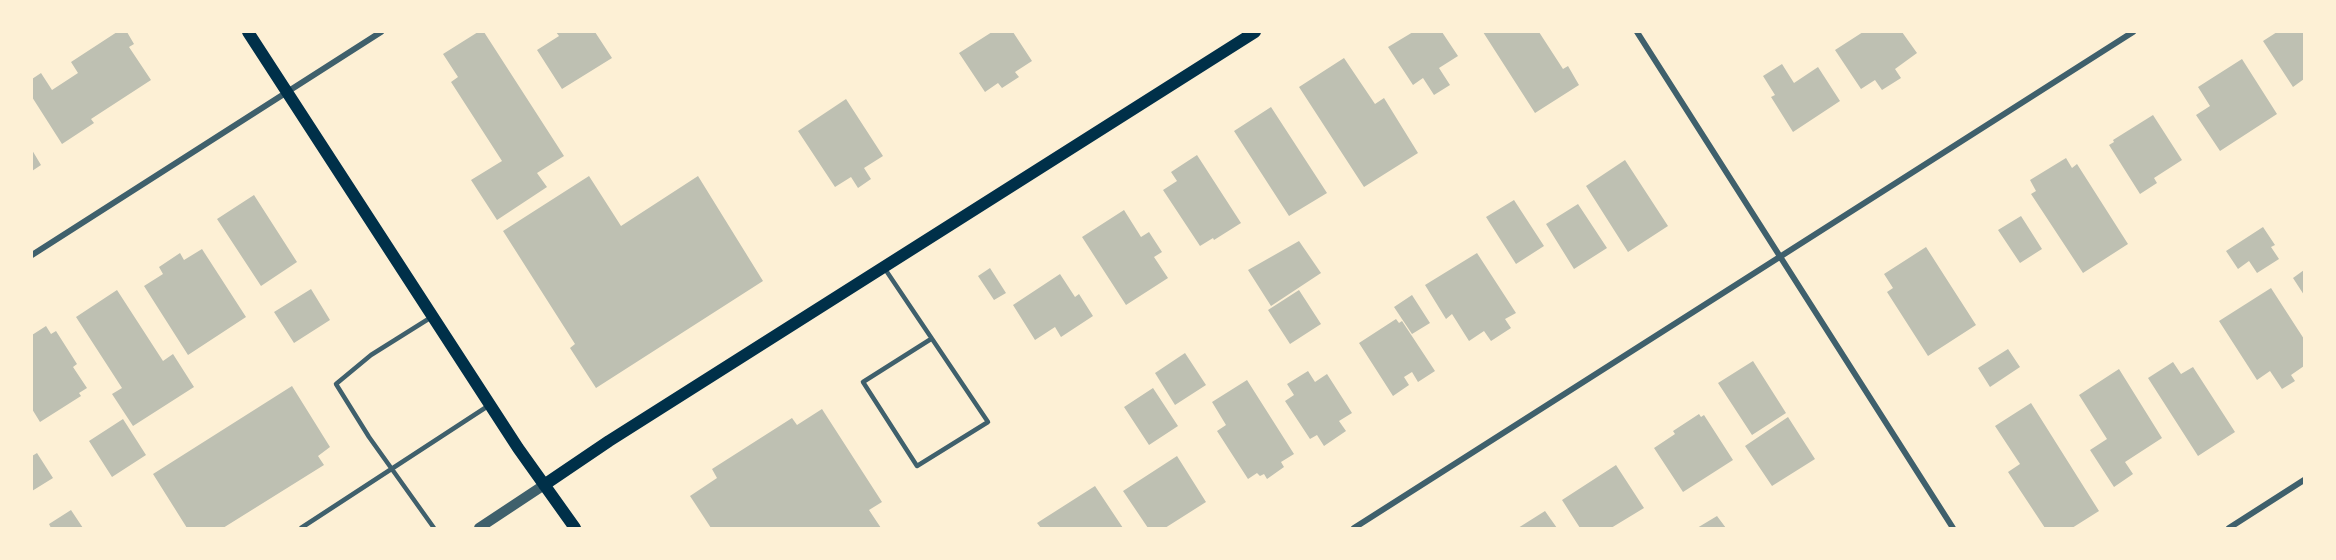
<!DOCTYPE html>
<style>
body{margin:0}
#map{position:relative;width:2336px;height:560px;overflow:hidden;background:#fdf0d5;font-family:"Crimson Pro",serif}
canvas{display:block}
.frame{position:absolute;inset:0;border:33px solid #fdf0d5;pointer-events:none}
</style>
<div id="map">
<canvas width="2336" height="560"></canvas>
<div class="frame"></div>
</div>
<script>
const ctx = document.querySelector('canvas').getContext('2d');
ctx.lineJoin = 'round';
function fill(path, color) { ctx.fillStyle = color; ctx.fill(path, 'evenodd'); }
const shape = rows => new Path2D(rows.map(r => 'M' + r).join(''));
function trace(path, color, width, dash) { ctx.strokeStyle = color; ctx.lineWidth = width; ctx.lineCap = dash ? 'butt' : 'round'; ctx.setLineDash(dash || []); ctx.stroke(path); }
const building = shape([
 [117,32,127,32,134,44,129,47,151,80,91,119,94,123,62,144,32,97,32,79,41,73,52,90,78,73,71,62],
 [478,32,484,32,564,156,537,173,547,187,497,220,471,180,502,161,451,82,458,77,443,54],
 [556,32,595,32,612,58,562,89,537,50,559,36],
 [992,32,1013,32,1032,61,1015,72,1019,77,1002,88,998,83,985,92,959,53],
 [1413,32,1442,32,1458,56,1439,68,1450,85,1434,95,1423,78,1413,85,1388,47],
 [1483,32,1539,32,1563,69,1568,66,1579,85,1535,113],
 [1863,32,1902,32,1917,53,1895,69,1901,78,1882,90,1875,80,1861,89,1835,50],
 [2277,32,2304,32,2304,79,2293,87,2263,41],
 [1344,58,1375,104,1384,98,1418,153,1364,187,1299,87],
 [2242,59,2277,114,2220,151,2196,115,2210,106,2198,87],
 [1782,64,1794,83,1818,67,1840,101,1793,132,1771,97,1775,95,1763,76],
 [846,99,883,156,864,168,871,179,858,188,851,177,835,187,798,131],
 [1271,107,1327,193,1289,216,1234,131],
 [2153,115,2182,160,2154,178,2157,183,2140,194,2109,145,2114,142,2113,140],
 [32,150,41,165,32,171],
 [1197,155,1241,223,1214,240,1213,238,1200,246,1163,190,1177,181,1171,172],
 [2066,158,2072,168,2077,164,2128,244,2083,273,2031,194,2036,191,2030,180],
 [1625,160,1668,226,1628,252,1586,186],
 [589,176,621,226,698,176,763,281,596,388,570,348,575,344,503,231],
 [254,195,297,262,261,286,217,219],
 [1514,200,1544,246,1516,264,1486,217],
 [1578,204,1607,248,1574,269,1546,224],
 [1124,210,1141,237,1149,232,1162,252,1154,257,1168,278,1126,305,1082,237],
 [2021,216,2042,249,2020,263,1998,230],
 [2263,227,2275,245,2271,247,2279,259,2257,273,2249,261,2238,269,2226,251],
 [1299,241,1321,273,1271,306,1248,270],
 [1926,247,1976,325,1928,356,1887,292,1893,288,1884,274],
 [202,249,246,317,188,355,144,286,163,274,159,267,180,253,184,260],
 [1477,253,1516,313,1505,319,1511,328,1491,341,1484,331,1469,341,1452,314,1446,319,1425,285],
 [990,268,1006,293,994,300,978,276],
 [2304,270,2304,295,2293,278],
 [1060,274,1075,297,1079,294,1093,316,1061,337,1055,327,1035,340,1013,305],
 [2271,288,2304,339,2304,366,2291,375,2295,381,2282,389,2270,371,2257,380,2219,321],
 [311,289,330,320,294,343,274,312],
 [117,290,163,361,173,354,194,387,133,426,112,394,122,388,76,317],
 [1299,290,1321,324,1290,344,1268,310],
 [1412,295,1430,323,1412,334,1394,307],
 [1396,319,1399,323,1402,321,1435,371,1418,382,1412,372,1404,377,1409,385,1393,396,1359,343],
 [46,326,51,334,56,331,77,364,73,367,87,388,79,393,81,396,40,422,32,409,32,335],
 [2008,349,2020,367,1990,387,1978,368],
 [1185,353,1206,385,1175,405,1155,373],
 [1753,361,1786,413,1752,435,1718,383],
 [2173,362,2181,374,2193,367,2235,432,2198,456,2148,378],
 [2119,369,2162,438,2125,462,2133,474,2114,487,2090,450,2107,439,2079,395],
 [1308,371,1315,382,1327,374,1352,413,1339,421,1346,431,1324,446,1317,435,1310,439,1285,401,1294,395,1287,384],
 [1247,380,1294,454,1281,462,1284,467,1267,479,1264,474,1260,476,1257,473,1248,479,1217,431,1226,425,1212,402],
 [292,386,330,447,318,456,324,465,223,528,187,528,153,474],
 [1153,388,1178,426,1149,445,1124,407],
 [2031,403,2099,511,2072,528,2045,528,2008,472,2020,464,1995,426],
 [822,409,882,502,869,510,881,528,711,528,690,496,717,478,712,469,792,418,797,425],
 [1699,414,1701,417,1704,415,1733,460,1683,492,1654,448,1675,434,1673,431],
 [1788,417,1815,459,1772,486,1745,446],
 [123,419,146,455,112,477,89,441],
 [37,453,53,478,32,491,32,456],
 [1177,456,1206,502,1165,528,1148,528,1123,491],
 [1616,465,1644,508,1611,528,1580,528,1562,500],
 [1095,486,1123,528,1041,528,1037,523],
 [71,510,83,528,51,528,49,524],
 [1545,511,1557,528,1518,528],
 [1717,516,1726,528,1697,528]
]);
const service = shape([
 [885,269,988,422,917,466,863,382,931,339],
 [430,318,371,355,336,384,369,437,434,528],
 [301,528,488,406]
]);
const minor = shape([
 [1637,32,1953,528],
 [32,255,381,32],
 [1354,528,2133,32],
 [2229,528,2304,480]
]);
const tertiary = shape([
 [479,528,544,485]
]);
const secondary = shape([
 [248,32,518,448,575,528],
 [544,485,609,441,1255,32]
]);
fill(building, '#bec0b2');
trace(service, '#3f606c', 4.5);
trace(minor, '#3f606c', 6);
trace(tertiary, '#3f606c', 10);
trace(secondary, '#003049', 12);
</script>
